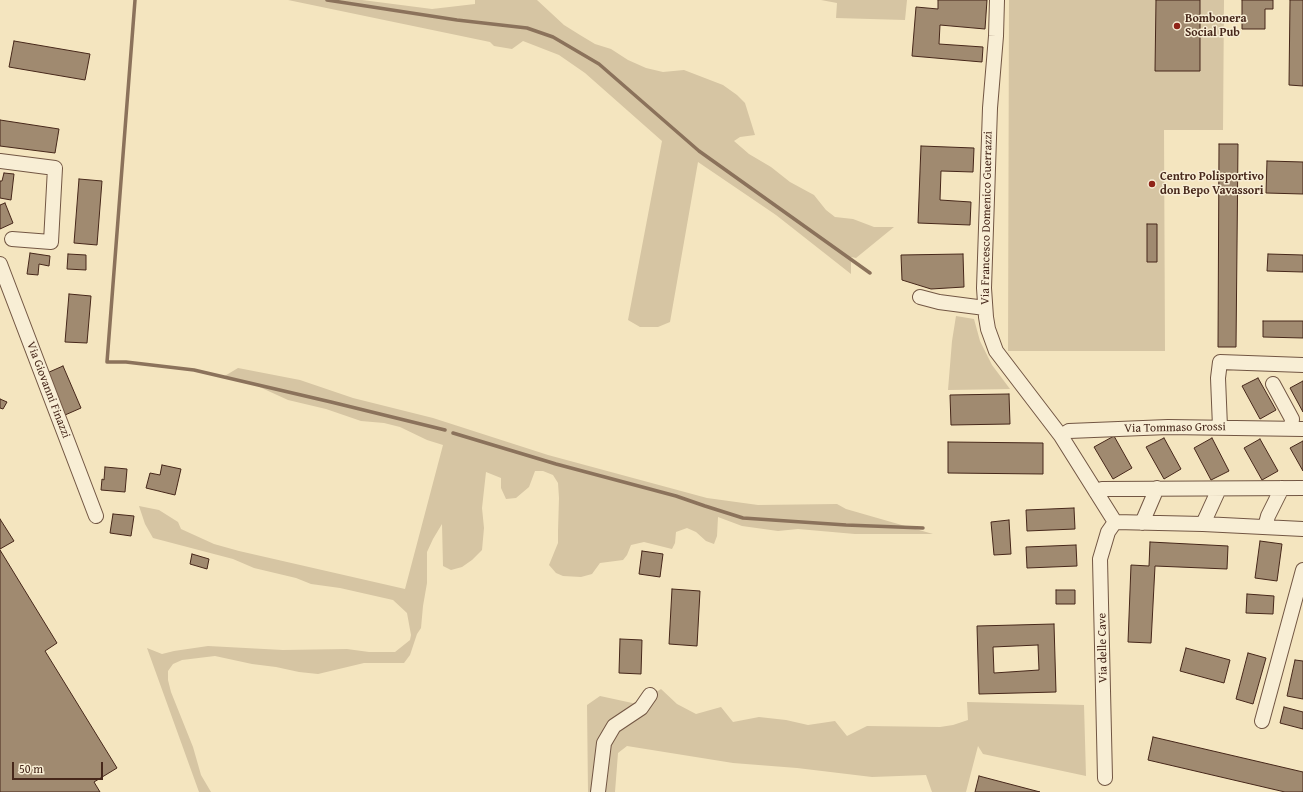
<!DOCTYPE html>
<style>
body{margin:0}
#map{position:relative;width:1303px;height:792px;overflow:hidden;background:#f4e5bf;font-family:"Gentium Book Plus",serif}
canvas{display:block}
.scale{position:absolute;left:12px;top:762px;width:91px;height:18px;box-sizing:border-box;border:2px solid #46271a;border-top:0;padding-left:5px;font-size:12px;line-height:14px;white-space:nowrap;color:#46271a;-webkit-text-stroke:3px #f8eed5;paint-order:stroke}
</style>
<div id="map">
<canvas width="1303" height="792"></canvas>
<div class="scale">50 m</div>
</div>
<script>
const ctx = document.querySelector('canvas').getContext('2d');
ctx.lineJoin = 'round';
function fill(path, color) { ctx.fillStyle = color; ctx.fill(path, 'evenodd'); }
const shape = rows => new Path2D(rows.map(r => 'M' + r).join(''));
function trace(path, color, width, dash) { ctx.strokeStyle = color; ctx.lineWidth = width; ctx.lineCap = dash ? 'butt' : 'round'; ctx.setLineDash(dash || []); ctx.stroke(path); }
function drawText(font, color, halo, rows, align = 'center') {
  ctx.font = font + ' "Gentium Book Plus",serif'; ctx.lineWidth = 3; ctx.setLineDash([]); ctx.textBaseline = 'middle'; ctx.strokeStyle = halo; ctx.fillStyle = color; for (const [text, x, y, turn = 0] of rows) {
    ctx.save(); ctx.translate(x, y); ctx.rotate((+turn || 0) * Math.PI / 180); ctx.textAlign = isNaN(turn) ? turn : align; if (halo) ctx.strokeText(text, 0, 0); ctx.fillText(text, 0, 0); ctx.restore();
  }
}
const green = shape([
 [288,0,362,0,432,9,475,4,475,0,537,0,564,25,580,35,595,44,611,49,628,60,646,68,663,72,684,70,723,85,737,95,745,103,755,135,740,137,734,141,749,154,771,167,790,182,814,195,826,210,835,217,853,219,874,227,894,227,856,258,851,257,851,274,776,215,698,162,670,322,658,327,640,327,628,320,662,141,585,73,559,55,523,41,512,49,494,46,490,42],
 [821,0,907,0,905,20,836,18,837,3],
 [1009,0,1156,0,1155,71,1199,71,1200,0,1224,0,1223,130,1164,130,1165,351,1008,351],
 [1147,224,1157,224,1157,262,1147,262],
 [956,316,974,319,980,341,992,365,1010,389,948,390,952,341],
 [238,368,300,380,353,398,433,418,548,455,707,498,758,505,837,504,846,509,933,534,855,534,798,529,778,531,742,526,718,517,717,536,714,544,706,541,696,532,687,528,676,532,675,543,672,549,644,542,631,545,627,555,623,560,600,563,592,574,581,577,563,576,556,573,549,565,558,543,558,531,559,498,558,483,553,475,543,471,535,471,529,487,516,498,506,499,501,488,501,478,486,472,482,508,484,528,482,550,472,560,462,567,451,570,443,566,442,524,433,539,427,552,427,583,423,606,421,628,417,634,410,655,404,663,364,663,318,674,299,672,276,667,252,664,215,656,182,660,173,664,168,671,168,680,171,692,193,747,201,775,211,792,199,792,147,648,162,654,174,651,208,646,283,650,347,649,369,652,395,652,410,640,411,635,407,613,393,600,340,588,311,584,296,578,254,568,233,559,153,538,145,524,139,506,159,510,178,522,181,529,214,544,239,551,405,589,443,445,427,440,400,427,384,423,361,421,326,409,288,400,253,384,223,377],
 [661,689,677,704,696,714,721,707,733,722,759,717,786,720,808,725,835,721,847,736,867,726,940,727,953,725,968,720,967,702,1084,705,1086,776,983,754,978,746,966,792,932,792,926,775,872,777,797,768,733,763,627,746,618,753,615,792,588,792,587,705,600,696,637,704]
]);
const stream = shape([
 [135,0,107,362,126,362,194,370,331,402,445,430],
 [327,0,457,20,527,28,553,37,599,64,699,151,870,273],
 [453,433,556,464,676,496,705,506,743,518,846,525,923,528]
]);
const building = shape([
 [938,0,987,0,985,29,940,25,939,44,983,47,982,62,912,56,916,7,938,9,938,0],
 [1156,0,1200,0,1200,71,1155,71,1156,0],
 [1242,0,1273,0,1273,9,1265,9,1265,29,1242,29,1242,0],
 [1290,0,1303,0,1303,86,1289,85,1290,0],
 [14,41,90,54,85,80,9,67,14,41],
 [0,120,59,129,55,153,0,146,0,120],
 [1219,144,1238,144,1236,347,1218,347,1219,144],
 [921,146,974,148,973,172,941,171,940,200,971,202,970,225,918,223,921,146],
 [1267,161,1303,162,1303,194,1266,193,1267,161],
 [4,173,14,174,11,200,0,198,0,181,2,181,4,173],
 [79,179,102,181,97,245,74,243,79,179],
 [5,203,13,223,0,229,0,205,5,203],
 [1147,224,1157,224,1157,262,1147,262,1147,224],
 [30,253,50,256,49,266,39,264,38,275,27,274,30,253],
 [68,254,86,255,86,270,67,269,68,254],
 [963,254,964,287,931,289,902,280,901,255,963,254],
 [1268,254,1303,255,1303,272,1267,271,1268,254],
 [69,294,91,296,87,343,65,342,69,294],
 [1263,321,1303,321,1303,338,1263,337,1263,321],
 [63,366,81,408,65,415,47,373,63,366],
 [1258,378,1276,410,1260,419,1242,386,1258,378],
 [1303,381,1303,412,1290,388,1303,381],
 [1009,394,1010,424,951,425,950,395,1009,394],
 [0,399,7,402,3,409,0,408,0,399],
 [1114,436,1132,468,1113,479,1094,447,1114,436],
 [1164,438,1181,469,1164,479,1146,447,1164,438],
 [1212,438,1229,471,1211,480,1194,448,1212,438],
 [1260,439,1278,471,1262,480,1244,448,1260,439],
 [1303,441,1303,471,1290,448,1303,441],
 [948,442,1043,443,1043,474,948,473,948,442],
 [162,465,181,469,175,495,146,488,150,473,160,475,162,465],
 [105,467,127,469,125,492,101,490,102,479,104,480,105,467],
 [1074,508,1075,529,1027,531,1026,510,1074,508],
 [113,514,134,516,131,536,110,533,113,514],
 [0,519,14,541,0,549,0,519],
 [1009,520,1011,554,994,555,991,522,1009,520],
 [1260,541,1282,544,1277,581,1255,578,1260,541],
 [1150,542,1228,546,1227,569,1155,566,1151,643,1128,642,1131,565,1149,566,1150,542],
 [1076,545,1077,566,1027,568,1026,547,1076,545],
 [0,550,57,643,45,651,117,768,94,782,100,792,0,792,0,550],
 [642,551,663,554,660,577,639,574,642,551],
 [192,554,209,559,207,569,190,564,192,554],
 [672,589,700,591,697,646,669,644,672,589],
 [1056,590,1075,590,1075,604,1056,604,1056,590],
 [1247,594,1274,596,1273,614,1246,613,1247,594],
 [1054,624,1056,692,979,694,977,626,1054,624],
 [1038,645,1039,670,994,673,993,647,1038,645],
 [620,639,642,640,641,674,619,673,620,639],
 [1186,648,1230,660,1224,683,1180,671,1186,648],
 [1248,653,1266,658,1253,704,1236,699,1248,653],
 [1295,660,1303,661,1303,699,1287,696,1295,660],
 [1284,707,1303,712,1303,729,1280,723,1284,707],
 [1153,737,1303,772,1303,792,1285,792,1148,760,1153,737],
 [979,776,1040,792,975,792,979,776]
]);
const street = shape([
 [997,0,996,36,990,108,984,288,986,317,988,329,996,351,1061,436,1115,522],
 [0,161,55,168,51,242,12,239],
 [0,264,96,516],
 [920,297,939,302,985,308],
 [1273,384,1292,419,1291,429],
 [1220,427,1218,378,1220,362,1303,365],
 [1061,436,1069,431,1168,427,1303,429],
 [1096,492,1102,489,1303,488],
 [1115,522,1203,524,1303,529],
 [1142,523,1157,488],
 [1203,524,1219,489],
 [1265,527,1268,516,1282,488],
 [1262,721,1303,570],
 [1105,778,1100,559,1108,532,1115,522],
 [598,792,604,743,614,726,641,708,650,695]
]);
const markers = [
 [1177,26,4,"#8f2418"],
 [1152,184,4,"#8f2418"]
];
const poiNames = [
 ["Bombonera",1185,19],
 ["Social Pub",1185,33],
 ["Centro Polisportivo",1160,177],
 ["don Bepo Vavassori",1160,191]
];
const streetNames = [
 ["Via Francesco Domenico Guerrazzi",987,218,-89],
 ["Via Giovanni Finazzi",48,390,69],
 ["Via Tommaso Grossi",1175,428,-1],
 ["Via delle Cave",1103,648,-91]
];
fill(green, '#d6c5a3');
trace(stream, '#8b725b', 3.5);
fill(building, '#a08a70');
trace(building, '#46271a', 1);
trace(street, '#725643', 16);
trace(street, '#f8eed5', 14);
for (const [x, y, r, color] of markers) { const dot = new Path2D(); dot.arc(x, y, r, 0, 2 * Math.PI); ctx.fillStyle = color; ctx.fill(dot); trace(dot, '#f8eed5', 1.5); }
drawText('bold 12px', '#46271a', '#f8eed5', poiNames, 'left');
drawText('12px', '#46271a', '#f8eed5', streetNames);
</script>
